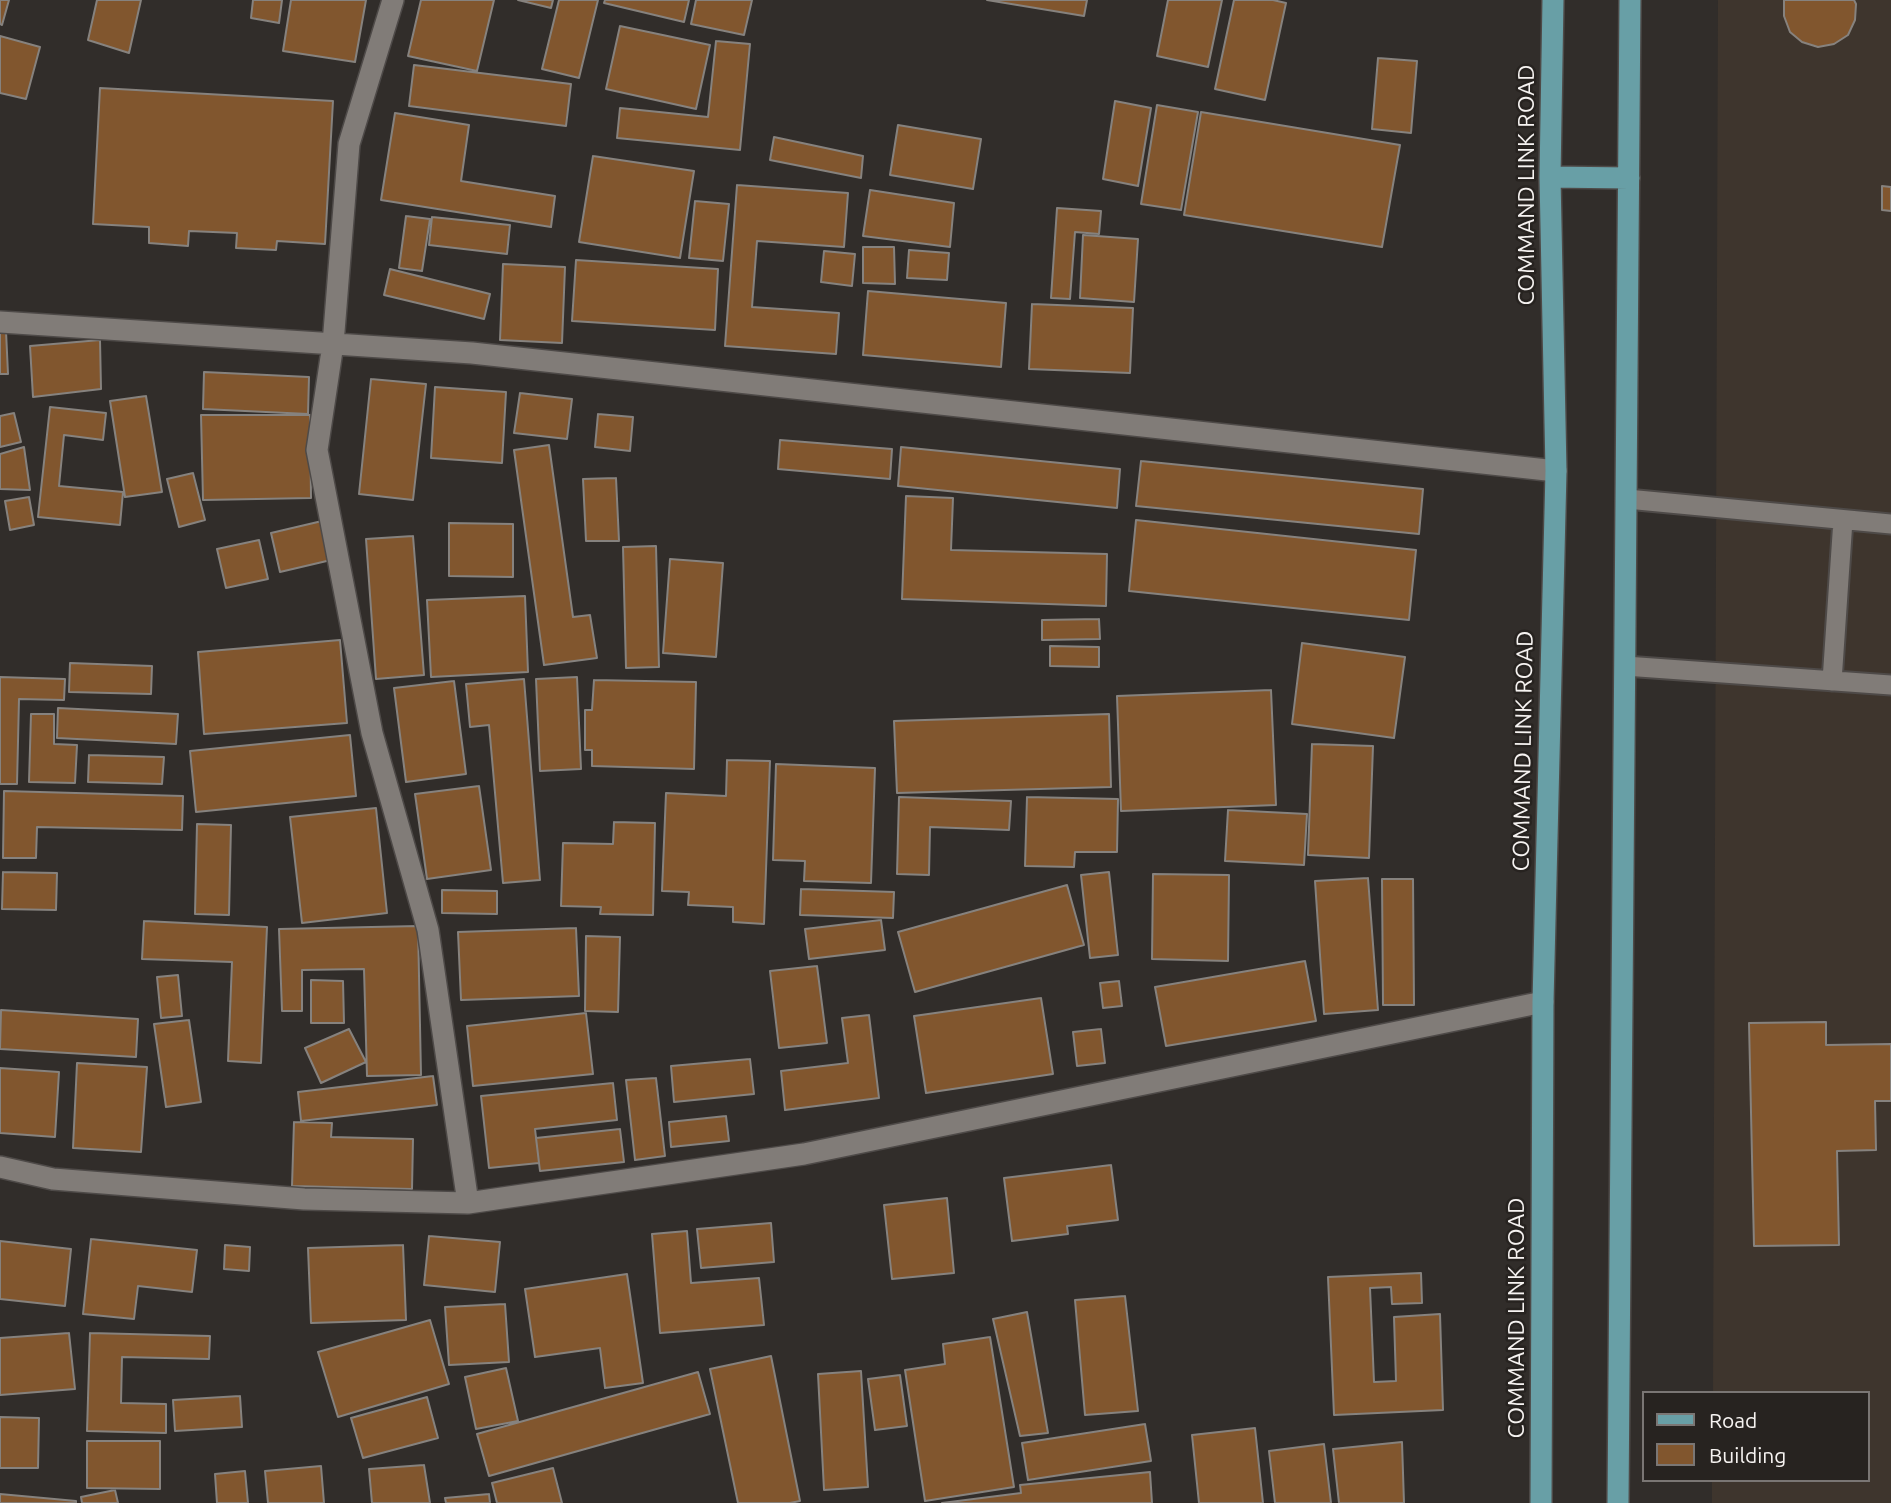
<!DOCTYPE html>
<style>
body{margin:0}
#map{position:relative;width:1891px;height:1503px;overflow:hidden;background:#312d2a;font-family:Ubuntu,sans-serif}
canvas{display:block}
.legend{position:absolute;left:1642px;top:1391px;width:228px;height:91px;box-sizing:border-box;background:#272320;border:2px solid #7a7674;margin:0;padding:9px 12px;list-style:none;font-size:21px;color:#f6f3f1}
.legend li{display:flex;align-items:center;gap:14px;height:35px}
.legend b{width:35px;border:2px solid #7a7674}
</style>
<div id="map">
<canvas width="1891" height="1503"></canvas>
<ul class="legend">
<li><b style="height:9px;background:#689fa6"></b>Road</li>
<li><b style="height:19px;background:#81562e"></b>Building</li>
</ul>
</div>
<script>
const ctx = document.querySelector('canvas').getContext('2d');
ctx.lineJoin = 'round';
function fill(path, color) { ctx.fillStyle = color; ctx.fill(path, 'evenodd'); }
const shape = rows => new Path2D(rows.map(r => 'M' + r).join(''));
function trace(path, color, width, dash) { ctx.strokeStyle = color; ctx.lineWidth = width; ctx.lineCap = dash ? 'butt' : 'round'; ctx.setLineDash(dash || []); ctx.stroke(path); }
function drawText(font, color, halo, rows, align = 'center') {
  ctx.font = font + ' Ubuntu,sans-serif'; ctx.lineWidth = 5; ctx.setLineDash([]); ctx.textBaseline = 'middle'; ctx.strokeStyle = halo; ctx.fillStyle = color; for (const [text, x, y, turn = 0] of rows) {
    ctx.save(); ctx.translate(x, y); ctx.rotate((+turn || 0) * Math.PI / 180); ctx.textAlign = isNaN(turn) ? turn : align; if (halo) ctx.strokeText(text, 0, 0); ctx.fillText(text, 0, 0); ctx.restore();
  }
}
const built = shape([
 [1718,0,1891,0,1891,1503,1712,1503,1712,1480,1868,1480,1868,1393,1713,1393]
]);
const building = shape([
 [0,0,9,0,2,25,0,24,0,0],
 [97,0,141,0,129,53,88,40,97,0],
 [253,0,282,0,279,23,251,18,253,0],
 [291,0,366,0,355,62,283,51,291,0],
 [421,0,494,0,477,71,408,56,421,0],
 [518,0,553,0,551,8,518,0],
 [559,0,598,0,579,78,542,69,559,0],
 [605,0,689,0,684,22,604,3,605,0],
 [696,0,752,0,744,35,691,24,696,0],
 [987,0,1087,0,1084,16,987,0],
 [1168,0,1222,0,1208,67,1157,56,1168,0],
 [1234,0,1273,0,1286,3,1265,100,1215,89,1234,0],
 [1784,0,1854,0,1856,4,1855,20,1848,35,1834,44,1818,47,1802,42,1790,32,1784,16,1784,0],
 [620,26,710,45,696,109,606,89,620,26],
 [0,36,40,47,26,99,0,93,0,36],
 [716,41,750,44,740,150,617,138,620,108,708,117,716,41],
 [1378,58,1417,61,1411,133,1372,129,1378,58],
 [414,65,571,84,566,126,409,106,414,65],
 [100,88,333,101,325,244,277,241,276,250,236,248,237,233,189,231,188,246,149,243,149,227,93,224,100,88],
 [1115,101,1151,108,1138,186,1103,179,1115,101],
 [1157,105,1198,112,1181,210,1141,204,1157,105],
 [1201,112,1400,145,1382,247,1184,215,1201,112],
 [395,113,469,125,461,181,555,196,551,227,381,200,395,113],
 [898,125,981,139,973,189,890,175,898,125],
 [774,137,863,156,861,178,770,160,774,137],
 [593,156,694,171,680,258,579,242,593,156],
 [737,185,848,193,844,247,757,241,752,307,839,313,836,354,725,346,737,185],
 [1882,186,1891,187,1891,211,1882,210,1882,186],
 [870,190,954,203,950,247,863,236,870,190],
 [695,201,729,204,723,261,689,258,695,201],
 [1057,208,1101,211,1099,234,1075,232,1070,299,1051,298,1057,208],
 [406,216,430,219,422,271,399,268,406,216],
 [432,217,510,225,507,254,429,245,432,217],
 [1083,235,1138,239,1134,302,1080,298,1083,235],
 [863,247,894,247,895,284,863,283,863,247],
 [909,250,949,253,947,280,907,278,909,250],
 [824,251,855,254,852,286,821,282,824,251],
 [576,260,718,269,715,330,572,321,576,260],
 [503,264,565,267,562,343,500,340,503,264],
 [390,269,490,294,484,319,384,295,390,269],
 [868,291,1006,303,1001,367,863,355,868,291],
 [1032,304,1133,308,1130,373,1029,369,1032,304],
 [0,331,6,331,8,374,0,374,0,331],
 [100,340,101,389,33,397,30,346,100,340],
 [204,372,309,377,308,414,203,409,204,372],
 [371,379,426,384,413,500,359,494,371,379],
 [435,387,506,392,502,463,431,458,435,387],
 [520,393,572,399,567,439,514,433,520,393],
 [146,396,162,492,125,497,110,401,146,396],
 [50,407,106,413,103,440,64,435,59,486,123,492,120,525,38,517,50,407],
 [14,413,21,442,0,447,0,416,14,413],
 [598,414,633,417,630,451,595,447,598,414],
 [201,415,310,415,311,498,203,500,201,415],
 [780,440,892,449,890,479,778,469,780,440],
 [549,445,573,617,590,615,597,658,544,665,514,450,549,445],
 [24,447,30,490,0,489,0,454,24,447],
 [901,447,1120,469,1117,508,898,486,901,447],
 [1141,461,1423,489,1419,534,1136,506,1141,461],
 [193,473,205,520,179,527,167,479,193,473],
 [616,478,619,541,586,541,583,479,616,478],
 [906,496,953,498,951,550,1107,554,1106,606,902,599,906,496],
 [29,497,34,525,10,530,5,501,29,497],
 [1136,520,1416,550,1409,620,1129,591,1136,520],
 [322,521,331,560,280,572,271,533,322,521],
 [449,523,513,524,513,577,449,576,449,523],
 [413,536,424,675,376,679,366,539,413,536],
 [259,540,268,579,226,588,217,549,259,540],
 [656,546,659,667,626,668,623,547,656,546],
 [670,559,723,563,716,657,663,653,670,559],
 [525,596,528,672,431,677,427,600,525,596],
 [1099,619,1100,639,1042,640,1042,620,1099,619],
 [340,640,347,723,204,734,198,652,340,640],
 [1302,643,1405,657,1394,738,1292,724,1302,643],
 [1050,646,1099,647,1099,667,1050,666,1050,646],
 [70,663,152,666,151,694,69,692,70,663],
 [0,677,65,679,64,700,19,699,17,784,0,784,0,677],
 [577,677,581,769,540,771,536,679,577,677],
 [524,679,540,880,503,883,489,725,470,727,466,684,524,679],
 [594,680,696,682,694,769,592,766,592,750,585,750,585,710,592,710,594,680],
 [454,681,466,774,406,782,394,688,454,681],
 [1271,690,1276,805,1121,811,1117,696,1271,690],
 [58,708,178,714,176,744,57,738,58,708],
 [31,714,54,714,54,744,77,745,75,783,29,782,31,714],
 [1109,714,1111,787,897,793,894,721,1109,714],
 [350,735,356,796,196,812,190,751,350,735],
 [1312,744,1373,746,1369,858,1308,855,1312,744],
 [89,755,164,757,162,784,88,782,89,755],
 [727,760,770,761,764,924,733,922,733,907,688,905,689,892,662,891,666,793,726,796,727,760],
 [776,764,875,768,871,883,804,881,805,861,773,860,776,764],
 [479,786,491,870,427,879,415,794,479,786],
 [4,791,183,796,182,830,37,827,36,858,3,858,4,791],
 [899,797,1011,801,1009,830,930,827,929,875,897,874,899,797],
 [1027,797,1118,799,1117,852,1075,852,1074,867,1025,866,1027,797],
 [376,808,387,913,302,923,290,817,376,808],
 [1228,810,1307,814,1304,865,1225,861,1228,810],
 [614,822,655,823,653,915,600,914,601,907,561,906,563,843,613,844,614,822],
 [197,824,231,825,229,915,195,914,197,824],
 [3,872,57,873,56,910,2,909,3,872],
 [1109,872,1118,955,1090,958,1081,875,1109,872],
 [1153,874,1229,875,1228,961,1152,959,1153,874],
 [1368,878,1378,1010,1324,1014,1315,881,1368,878],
 [1382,879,1413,879,1414,1005,1383,1005,1382,879],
 [1067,885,1084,945,915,992,898,932,1067,885],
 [801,889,894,892,893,918,800,915,801,889],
 [442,890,497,891,497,914,442,913,442,890],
 [881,920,885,950,809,959,805,929,881,920],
 [144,921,267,927,261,1063,228,1061,232,962,142,959,144,921],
 [418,926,421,1075,367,1076,364,969,302,970,302,1011,282,1011,279,929,418,926],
 [576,928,579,996,461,1000,458,932,576,928],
 [586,936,620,937,618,1012,585,1011,586,936],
 [1305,961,1316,1021,1166,1046,1155,987,1305,961],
 [817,966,827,1043,779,1048,770,971,817,966],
 [178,975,182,1016,161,1018,157,977,178,975],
 [311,980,343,981,344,1023,311,1023,311,980],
 [1119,981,1122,1006,1103,1008,1100,983,1119,981],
 [1041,998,1053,1074,926,1093,914,1016,1041,998],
 [1,1010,138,1019,136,1057,0,1049,1,1010],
 [586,1013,593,1074,473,1086,467,1026,586,1013],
 [869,1015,879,1098,785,1110,781,1071,848,1063,842,1018,869,1015],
 [189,1020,201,1102,166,1107,154,1024,189,1020],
 [1826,1022,1826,1045,1891,1044,1891,1101,1875,1101,1876,1150,1837,1151,1839,1245,1754,1246,1749,1023,1826,1022],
 [349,1029,366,1062,321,1083,305,1048,349,1029],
 [1101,1029,1105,1063,1077,1066,1073,1032,1101,1029],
 [750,1059,754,1094,674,1102,671,1066,750,1059],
 [77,1063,147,1067,141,1152,73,1148,77,1063],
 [0,1068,59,1072,55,1137,0,1133,0,1068],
 [433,1076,437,1105,301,1121,298,1092,433,1076],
 [656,1078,665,1156,635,1160,626,1080,656,1078],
 [613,1083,617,1120,535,1129,539,1163,489,1168,481,1096,613,1083],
 [726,1116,729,1141,671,1147,669,1122,726,1116],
 [294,1122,332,1123,331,1137,413,1139,412,1189,292,1186,294,1122],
 [620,1129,624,1162,540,1171,536,1138,620,1129],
 [1111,1165,1118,1220,1067,1226,1068,1234,1012,1241,1004,1178,1111,1165],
 [947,1198,954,1273,892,1279,884,1205,947,1198],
 [771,1223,774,1262,701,1268,697,1229,771,1223],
 [687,1231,691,1283,759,1278,764,1325,660,1333,652,1234,687,1231],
 [429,1236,500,1242,495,1292,424,1285,429,1236],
 [91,1239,197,1250,192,1292,138,1286,134,1319,83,1314,91,1239],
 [0,1241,71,1249,65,1306,0,1299,0,1241],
 [225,1245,250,1247,249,1271,224,1269,225,1245],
 [403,1245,406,1320,311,1323,308,1248,403,1245],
 [1421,1273,1422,1303,1392,1304,1391,1287,1370,1288,1374,1382,1396,1381,1394,1317,1440,1314,1443,1410,1334,1415,1328,1277,1421,1273],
 [627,1274,643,1383,605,1388,600,1348,535,1357,525,1289,627,1274],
 [1125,1296,1138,1411,1085,1415,1075,1300,1125,1296],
 [505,1304,509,1362,449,1365,445,1307,505,1304],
 [1027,1312,1048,1433,1020,1436,993,1319,1027,1312],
 [430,1320,449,1384,338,1417,318,1352,430,1320],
 [69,1333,75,1389,0,1395,0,1338,69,1333],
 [90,1333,210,1336,209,1359,122,1357,121,1403,166,1404,166,1433,87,1431,90,1333],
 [990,1337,1014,1487,925,1501,905,1370,945,1364,943,1344,990,1337],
 [771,1356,800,1501,790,1503,738,1503,710,1369,771,1356],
 [506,1368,518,1421,476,1429,465,1377,506,1368],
 [861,1371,868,1487,824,1490,818,1374,861,1371],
 [698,1372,710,1414,489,1476,477,1434,698,1372],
 [900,1375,907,1426,875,1430,868,1379,900,1375],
 [240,1396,242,1427,175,1431,173,1400,240,1396],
 [427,1397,438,1438,363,1458,351,1418,427,1397],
 [0,1417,39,1418,38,1468,0,1468,0,1417],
 [1145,1424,1151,1461,1028,1480,1022,1443,1145,1424],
 [1255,1428,1263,1503,1199,1503,1192,1435,1255,1428],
 [87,1441,160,1441,160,1489,87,1488,87,1441],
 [1402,1442,1404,1503,1339,1503,1333,1449,1402,1442],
 [1324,1444,1331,1503,1275,1503,1269,1451,1324,1444],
 [424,1465,430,1503,372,1503,369,1469,424,1465],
 [321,1466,324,1503,268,1503,265,1471,321,1466],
 [553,1468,562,1503,497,1503,492,1483,553,1468],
 [245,1471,248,1503,217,1503,215,1474,245,1471],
 [1150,1472,1152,1503,942,1503,1021,1493,1020,1485,1150,1472],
 [115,1490,118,1503,82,1503,81,1497,115,1490],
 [0,1494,76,1501,76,1503,0,1503,0,1494],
 [489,1494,490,1503,446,1503,445,1498,489,1494]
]);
const lane = shape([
 [1627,499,1891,524],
 [1625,666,1891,685],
 [1832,681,1843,520]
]);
const street = shape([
 [393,0,349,144,333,344,317,450,372,733,428,930,468,1203],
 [0,322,472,353,1556,471],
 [0,1167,53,1179,304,1199,468,1203,804,1154,1543,1002]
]);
const primary = shape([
 [1550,177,1629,178],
 [1541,1503,1543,1002,1556,471,1550,177,1553,0],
 [1618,1503,1630,0]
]);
const streetNames = [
 ["COMMAND LINK ROAD",1526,185,-90],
 ["COMMAND LINK ROAD",1523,751,-89],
 ["COMMAND LINK ROAD",1516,1318,-90]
];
fill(built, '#3e352d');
fill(building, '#81562e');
trace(building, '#86827e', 2);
trace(lane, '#4e4a48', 23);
trace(street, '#4e4a48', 24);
trace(primary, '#4e4a48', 24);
trace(lane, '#817c78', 19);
trace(street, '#817c78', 21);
trace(primary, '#689fa6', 21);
drawText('23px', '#f6f3f1', '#272320', streetNames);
</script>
